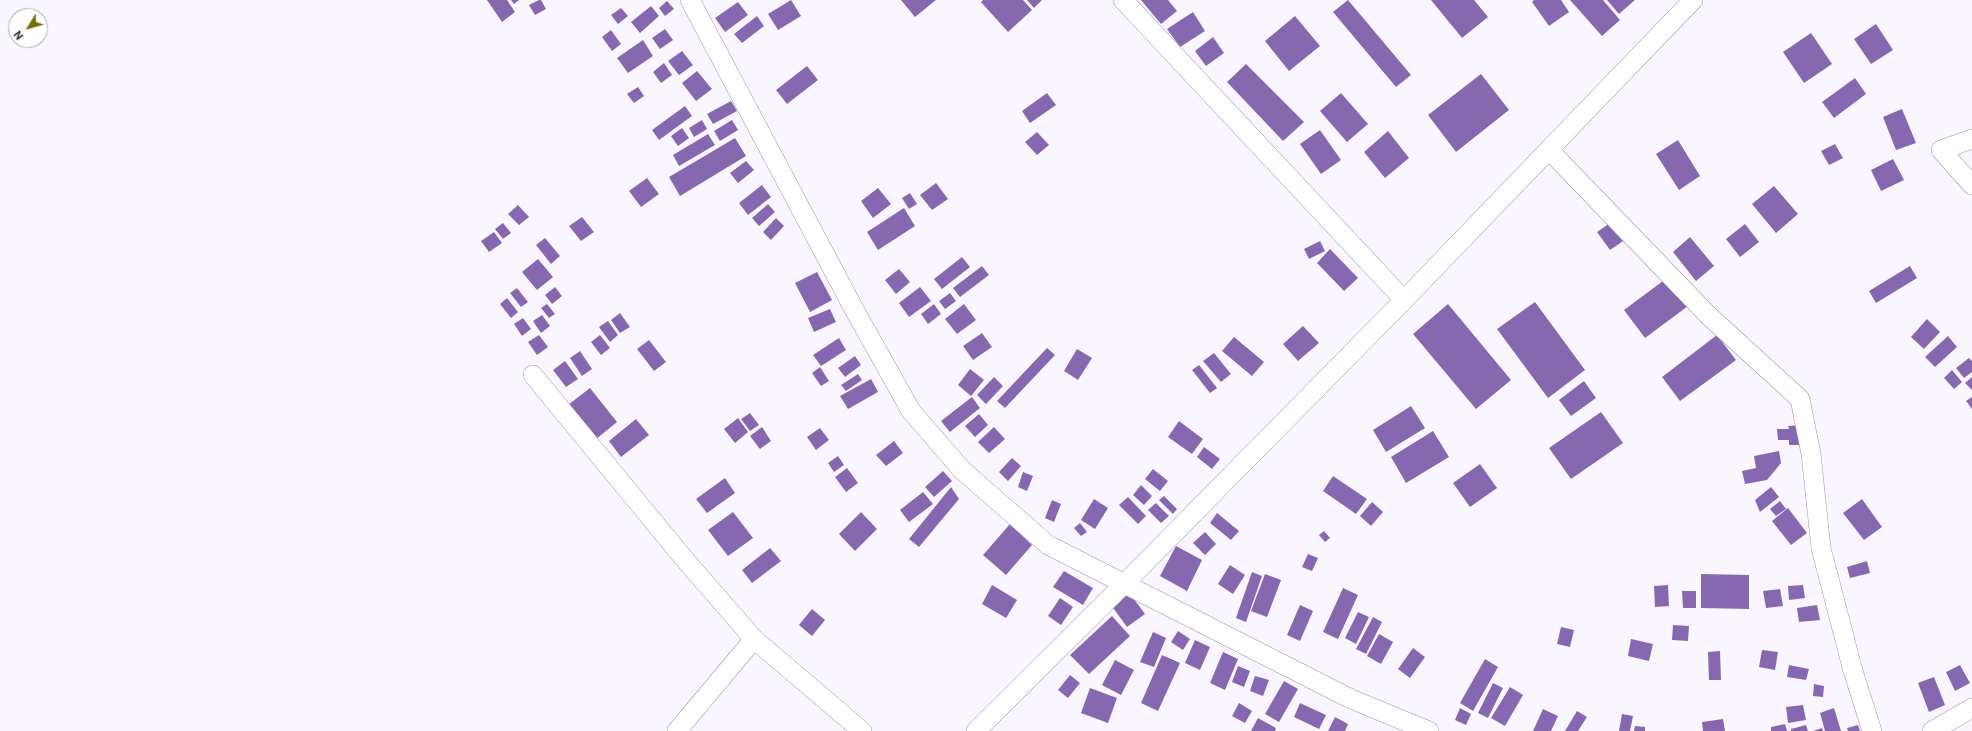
<!DOCTYPE html>
<style>
body{margin:0}
#map{position:relative;width:1972px;height:731px;overflow:hidden;background:#faf6ff;font-family:Roboto,sans-serif}
canvas{display:block}
.north{position:absolute;left:8px;top:8px;width:40px;height:40px;box-sizing:border-box;background:#fff;border:1px solid #acabae;border-radius:50%;rotate:233deg;font-size:11px;font-weight:700;line-height:16px;text-align:center;color:#302c34}
.north::after{content:'';display:block;margin:auto;width:14px;height:18px;background:#706c09;clip-path:polygon(50% 0,100% 100%,50% 72%,0 100%)}
</style>
<div id="map">
<canvas width="1972" height="731"></canvas>
<div class="north">N</div>
</div>
<script>
const ctx = document.querySelector('canvas').getContext('2d');
ctx.lineJoin = 'round';
function fill(path, color) { ctx.fillStyle = color; ctx.fill(path, 'evenodd'); }
const shape = rows => new Path2D(rows.map(r => 'M' + r).join(''));
function trace(path, color, width, dash) { ctx.strokeStyle = color; ctx.lineWidth = width; ctx.lineCap = dash ? 'butt' : 'round'; ctx.setLineDash(dash || []); ctx.stroke(path); }
const building = shape([
 [487,0,507,0,515,12,502,22],
 [511,0,519,0,514,4],
 [539,0,541,0,546,9,535,15,529,5],
 [791,0,801,16,778,30,768,14],
 [901,0,936,0,915,17],
 [983,0,1023,0,1032,10,1008,32,981,2],
 [1027,0,1042,0,1034,8],
 [1141,0,1168,0,1177,11,1161,24],
 [1348,0,1411,75,1396,87,1333,12],
 [1431,0,1474,0,1488,17,1462,38],
 [1534,0,1561,0,1569,12,1549,26,1532,2],
 [1570,0,1603,0,1620,20,1602,36],
 [1607,0,1635,0,1619,14],
 [667,1,674,9,665,16,659,8],
 [738,2,748,15,725,32,715,18],
 [651,6,659,16,640,33,631,22],
 [621,8,628,16,618,24,611,15],
 [1193,12,1205,31,1180,47,1167,29],
 [757,16,764,26,742,43,734,34],
 [1295,16,1320,46,1289,71,1265,41],
 [1876,24,1893,50,1871,64,1854,39],
 [665,29,673,40,660,49,652,38],
 [611,30,621,44,612,51,602,37],
 [1811,33,1832,64,1804,83,1783,52],
 [1213,37,1224,53,1206,66,1195,51],
 [643,40,653,56,628,73,617,58],
 [682,51,693,65,679,75,668,61],
 [664,63,672,75,661,83,653,72],
 [1246,64,1304,122,1283,141,1227,82],
 [807,66,818,80,787,104,776,90],
 [697,71,712,89,696,101,682,83],
 [1481,74,1509,110,1456,152,1428,115],
 [1855,78,1866,94,1834,118,1822,102],
 [638,87,644,96,634,103,627,94],
 [1047,93,1056,105,1030,123,1022,111],
 [1341,93,1368,124,1347,142,1320,111],
 [731,101,737,111,713,124,707,114],
 [685,106,692,116,659,140,652,130],
 [1902,109,1916,143,1896,150,1883,117],
 [702,120,707,129,694,137,689,128],
 [732,120,738,130,720,141,714,131],
 [682,128,689,138,678,146,671,136],
 [1320,130,1341,160,1321,174,1300,144],
 [1388,131,1409,158,1385,178,1364,152],
 [1037,132,1049,145,1037,155,1025,142],
 [708,134,715,145,679,166,673,155],
 [735,138,746,156,680,196,669,177],
 [1678,140,1700,176,1679,190,1656,154],
 [1835,144,1843,158,1829,165,1821,151],
 [1893,159,1904,180,1881,191,1871,170],
 [746,161,754,170,738,183,730,173],
 [647,178,659,194,641,207,629,191],
 [936,183,948,199,932,210,920,195],
 [762,185,771,197,748,215,739,203],
 [1774,186,1798,214,1776,233,1752,204],
 [878,188,891,204,873,218,861,201],
 [910,193,917,204,909,209,902,198],
 [768,204,775,212,759,226,752,218],
 [518,205,529,217,519,225,508,214],
 [904,208,915,226,878,250,867,232],
 [582,217,594,232,581,241,569,226],
 [776,218,784,226,771,240,763,232],
 [1613,221,1626,239,1610,250,1597,232],
 [503,223,511,233,503,239,495,229],
 [1745,224,1759,242,1740,257,1726,239],
 [494,232,502,243,489,252,481,241],
 [1690,237,1714,266,1696,281,1673,252],
 [545,238,560,256,551,264,536,245],
 [1320,241,1325,251,1309,259,1304,249],
 [1330,249,1358,278,1344,291,1317,263],
 [962,257,970,267,942,289,934,279],
 [538,259,553,277,537,290,522,272],
 [982,266,989,275,960,297,953,288],
 [1910,266,1917,278,1876,303,1869,291],
 [899,269,910,282,896,294,885,280],
 [817,272,832,300,810,312,795,283],
 [1667,278,1688,306,1645,338,1624,310],
 [555,287,562,296,552,304,545,295],
 [920,287,931,301,909,317,899,303],
 [517,288,528,302,521,307,510,293],
 [950,293,956,301,945,309,939,301],
 [507,298,518,312,511,318,500,304],
 [1535,302,1585,370,1548,398,1497,329],
 [547,304,555,314,549,318,541,308],
 [934,304,941,314,928,324,921,314],
 [964,304,976,320,957,334,945,319],
 [1448,304,1511,380,1476,409,1413,334],
 [830,309,836,322,814,332,808,318],
 [620,313,630,327,620,333,611,320],
 [542,315,550,326,541,333,533,321],
 [523,318,531,329,522,336,514,324],
 [1927,319,1940,332,1924,349,1911,337],
 [608,321,618,335,610,342,599,327],
 [1303,326,1319,343,1298,361,1283,344],
 [982,333,992,347,973,360,963,346],
 [539,335,548,347,537,355,528,342],
 [600,335,610,348,601,355,591,342],
 [1717,335,1736,360,1680,401,1662,377],
 [1948,336,1957,347,1935,367,1925,357],
 [1234,337,1264,362,1252,376,1222,351],
 [839,338,846,350,821,366,813,355],
 [649,340,666,362,654,371,637,349],
 [1047,348,1055,355,1005,408,997,401],
 [1077,349,1092,358,1078,380,1064,371],
 [580,351,592,369,582,376,570,358],
 [1214,353,1231,374,1221,382,1203,361],
 [855,356,861,365,845,377,838,368],
 [1969,358,1972,361,1972,372,1964,378,1956,368],
 [565,361,578,379,566,387,553,370],
 [1199,365,1217,388,1210,393,1192,370],
 [820,367,829,381,821,386,812,373],
 [970,369,984,380,971,396,958,385],
 [1952,370,1962,382,1954,389,1944,378],
 [858,374,862,380,846,391,841,385],
 [994,377,1003,386,986,404,977,395],
 [1972,377,1972,390,1965,383],
 [871,379,878,392,848,409,840,396],
 [1584,381,1596,398,1571,416,1559,400],
 [590,388,617,422,595,440,568,405],
 [972,397,980,408,950,432,941,421],
 [1972,397,1972,409,1966,401],
 [1411,406,1425,428,1386,452,1373,430],
 [1601,412,1623,443,1571,479,1549,448],
 [750,413,759,425,750,431,741,419],
 [979,414,988,425,975,437,965,426],
 [738,418,748,432,735,443,724,429],
 [636,419,649,435,621,457,609,441],
 [1179,421,1203,439,1192,454,1168,437],
 [1801,425,1802,445,1789,445,1789,440,1778,440,1777,429,1789,429,1788,426],
 [762,427,771,441,760,449,750,436],
 [994,427,1005,439,989,453,978,442],
 [820,428,829,440,816,450,807,437],
 [1433,431,1449,457,1406,483,1391,457],
 [894,441,903,453,886,466,876,455],
 [1204,447,1220,459,1212,469,1197,457],
 [1779,451,1781,463,1767,480,1745,484,1742,471,1756,468,1754,456],
 [838,456,844,465,834,472,828,463],
 [1012,458,1021,466,1008,481,999,472],
 [1480,464,1497,488,1470,507,1453,483],
 [847,468,858,483,846,492,835,477],
 [1153,469,1168,481,1160,491,1145,479],
 [943,471,952,481,934,497,925,487],
 [1023,472,1033,476,1027,491,1018,487],
 [1333,476,1367,499,1356,514,1323,491],
 [725,478,735,493,707,513,696,499],
 [1141,485,1152,496,1144,505,1133,495],
 [951,487,959,499,919,547,909,539],
 [1771,487,1779,497,1760,512,1755,500],
 [923,492,933,504,909,522,900,510],
 [1164,496,1177,509,1173,514,1159,500],
 [1128,497,1146,516,1138,524,1119,505],
 [1094,499,1108,508,1095,529,1081,520],
 [1862,499,1882,527,1864,540,1843,513],
 [1052,500,1061,504,1054,522,1045,518],
 [1780,501,1786,509,1776,516,1770,509],
 [1372,502,1383,512,1371,526,1360,516],
 [1156,503,1169,516,1161,523,1148,510],
 [1788,508,1807,533,1791,545,1772,521],
 [733,512,753,538,728,556,708,530],
 [861,512,877,529,855,551,839,534],
 [1217,513,1239,531,1231,540,1210,523],
 [1080,523,1087,532,1081,536,1074,528],
 [1010,524,1032,545,1006,575,983,555],
 [1324,531,1330,538,1325,542,1319,535],
 [1205,532,1216,544,1205,555,1193,543],
 [1176,546,1202,560,1187,591,1160,576],
 [770,548,781,561,752,583,742,570],
 [1308,554,1318,558,1312,571,1302,567],
 [1867,561,1870,573,1850,578,1847,567],
 [1230,565,1245,575,1233,594,1218,584],
 [1064,571,1093,588,1083,605,1053,587],
 [1252,572,1262,576,1246,622,1236,618],
 [1265,574,1281,580,1267,617,1251,611],
 [1701,574,1749,575,1749,609,1701,608],
 [992,585,1017,600,1006,618,982,604],
 [1668,585,1669,606,1655,607,1654,586],
 [1803,585,1805,598,1789,600,1788,586],
 [1343,588,1358,595,1338,639,1323,632],
 [1780,589,1783,606,1766,608,1763,591],
 [1128,591,1145,614,1127,627,1111,605],
 [1682,591,1696,591,1696,608,1683,608],
 [1060,598,1073,607,1061,625,1048,616],
 [1300,605,1313,611,1300,641,1287,635],
 [1817,605,1820,620,1799,622,1797,608],
 [812,609,825,620,812,636,799,625],
 [1358,612,1369,617,1356,644,1345,638],
 [1112,616,1130,636,1089,674,1070,655],
 [1373,617,1382,622,1366,654,1356,649],
 [1673,625,1689,626,1688,641,1672,640],
 [1561,627,1574,630,1570,647,1557,644],
 [1178,631,1190,639,1183,650,1171,642],
 [1153,632,1166,638,1154,667,1140,662],
 [1379,634,1393,642,1381,664,1367,656],
 [1631,639,1653,644,1649,661,1628,656],
 [1195,640,1210,647,1200,670,1185,663],
 [1413,648,1425,657,1410,678,1398,669],
 [1762,650,1778,652,1775,670,1759,667],
 [1720,651,1721,680,1709,680,1708,652],
 [1223,652,1238,659,1225,690,1210,683],
 [1162,655,1180,663,1158,711,1141,703],
 [1485,659,1498,667,1473,711,1460,703],
 [1115,660,1134,670,1121,695,1102,685],
 [1789,665,1809,669,1806,680,1787,677],
 [1960,665,1970,683,1955,691,1946,672],
 [1238,666,1250,671,1244,687,1232,682],
 [1070,675,1080,683,1068,698,1058,690],
 [1255,676,1269,680,1263,696,1250,691],
 [1934,677,1945,705,1929,712,1918,683],
 [1284,681,1298,689,1279,722,1265,714],
 [1493,683,1503,688,1488,718,1478,713],
 [1814,684,1824,686,1823,697,1813,696],
 [1510,687,1523,695,1505,726,1491,718],
 [1090,688,1117,698,1108,723,1081,713],
 [1239,703,1252,711,1245,723,1232,716],
 [1300,703,1326,715,1319,729,1294,717],
 [1803,705,1806,720,1788,723,1786,707],
 [1460,708,1471,714,1466,725,1455,720],
 [1834,708,1841,731,1825,731,1820,713],
 [1543,709,1558,716,1551,731,1533,731],
 [1577,711,1587,717,1578,731,1565,731],
 [1622,714,1633,716,1630,731,1619,731],
 [1335,717,1348,724,1345,731,1328,731],
 [1258,718,1276,728,1275,731,1251,731],
 [1723,719,1725,731,1703,731,1702,722],
 [1785,724,1787,731,1771,731,1771,727],
 [1806,725,1808,731,1791,731,1791,729],
 [1858,725,1860,731,1848,731,1847,728],
 [1635,726,1645,727,1645,731,1634,731],
 [1822,728,1823,731,1813,731]
]);
const minor = shape([
 [690,0,855,311,911,411,962,470,1048,545,1351,699,1429,731],
 [1123,0,1404,300],
 [1972,139,1941,150,1972,185],
 [1549,150,1709,316,1800,399,1811,454,1821,548,1853,671,1872,731],
 [533,375,686,561,754,639,862,731],
 [677,731,754,639],
 [976,731,1125,583,1404,300,1693,0],
 [1932,731,1972,708]
]);
fill(building, '#8568af');
trace(minor, '#9e94a9', 20);
trace(minor, '#fff', 19);
</script>
